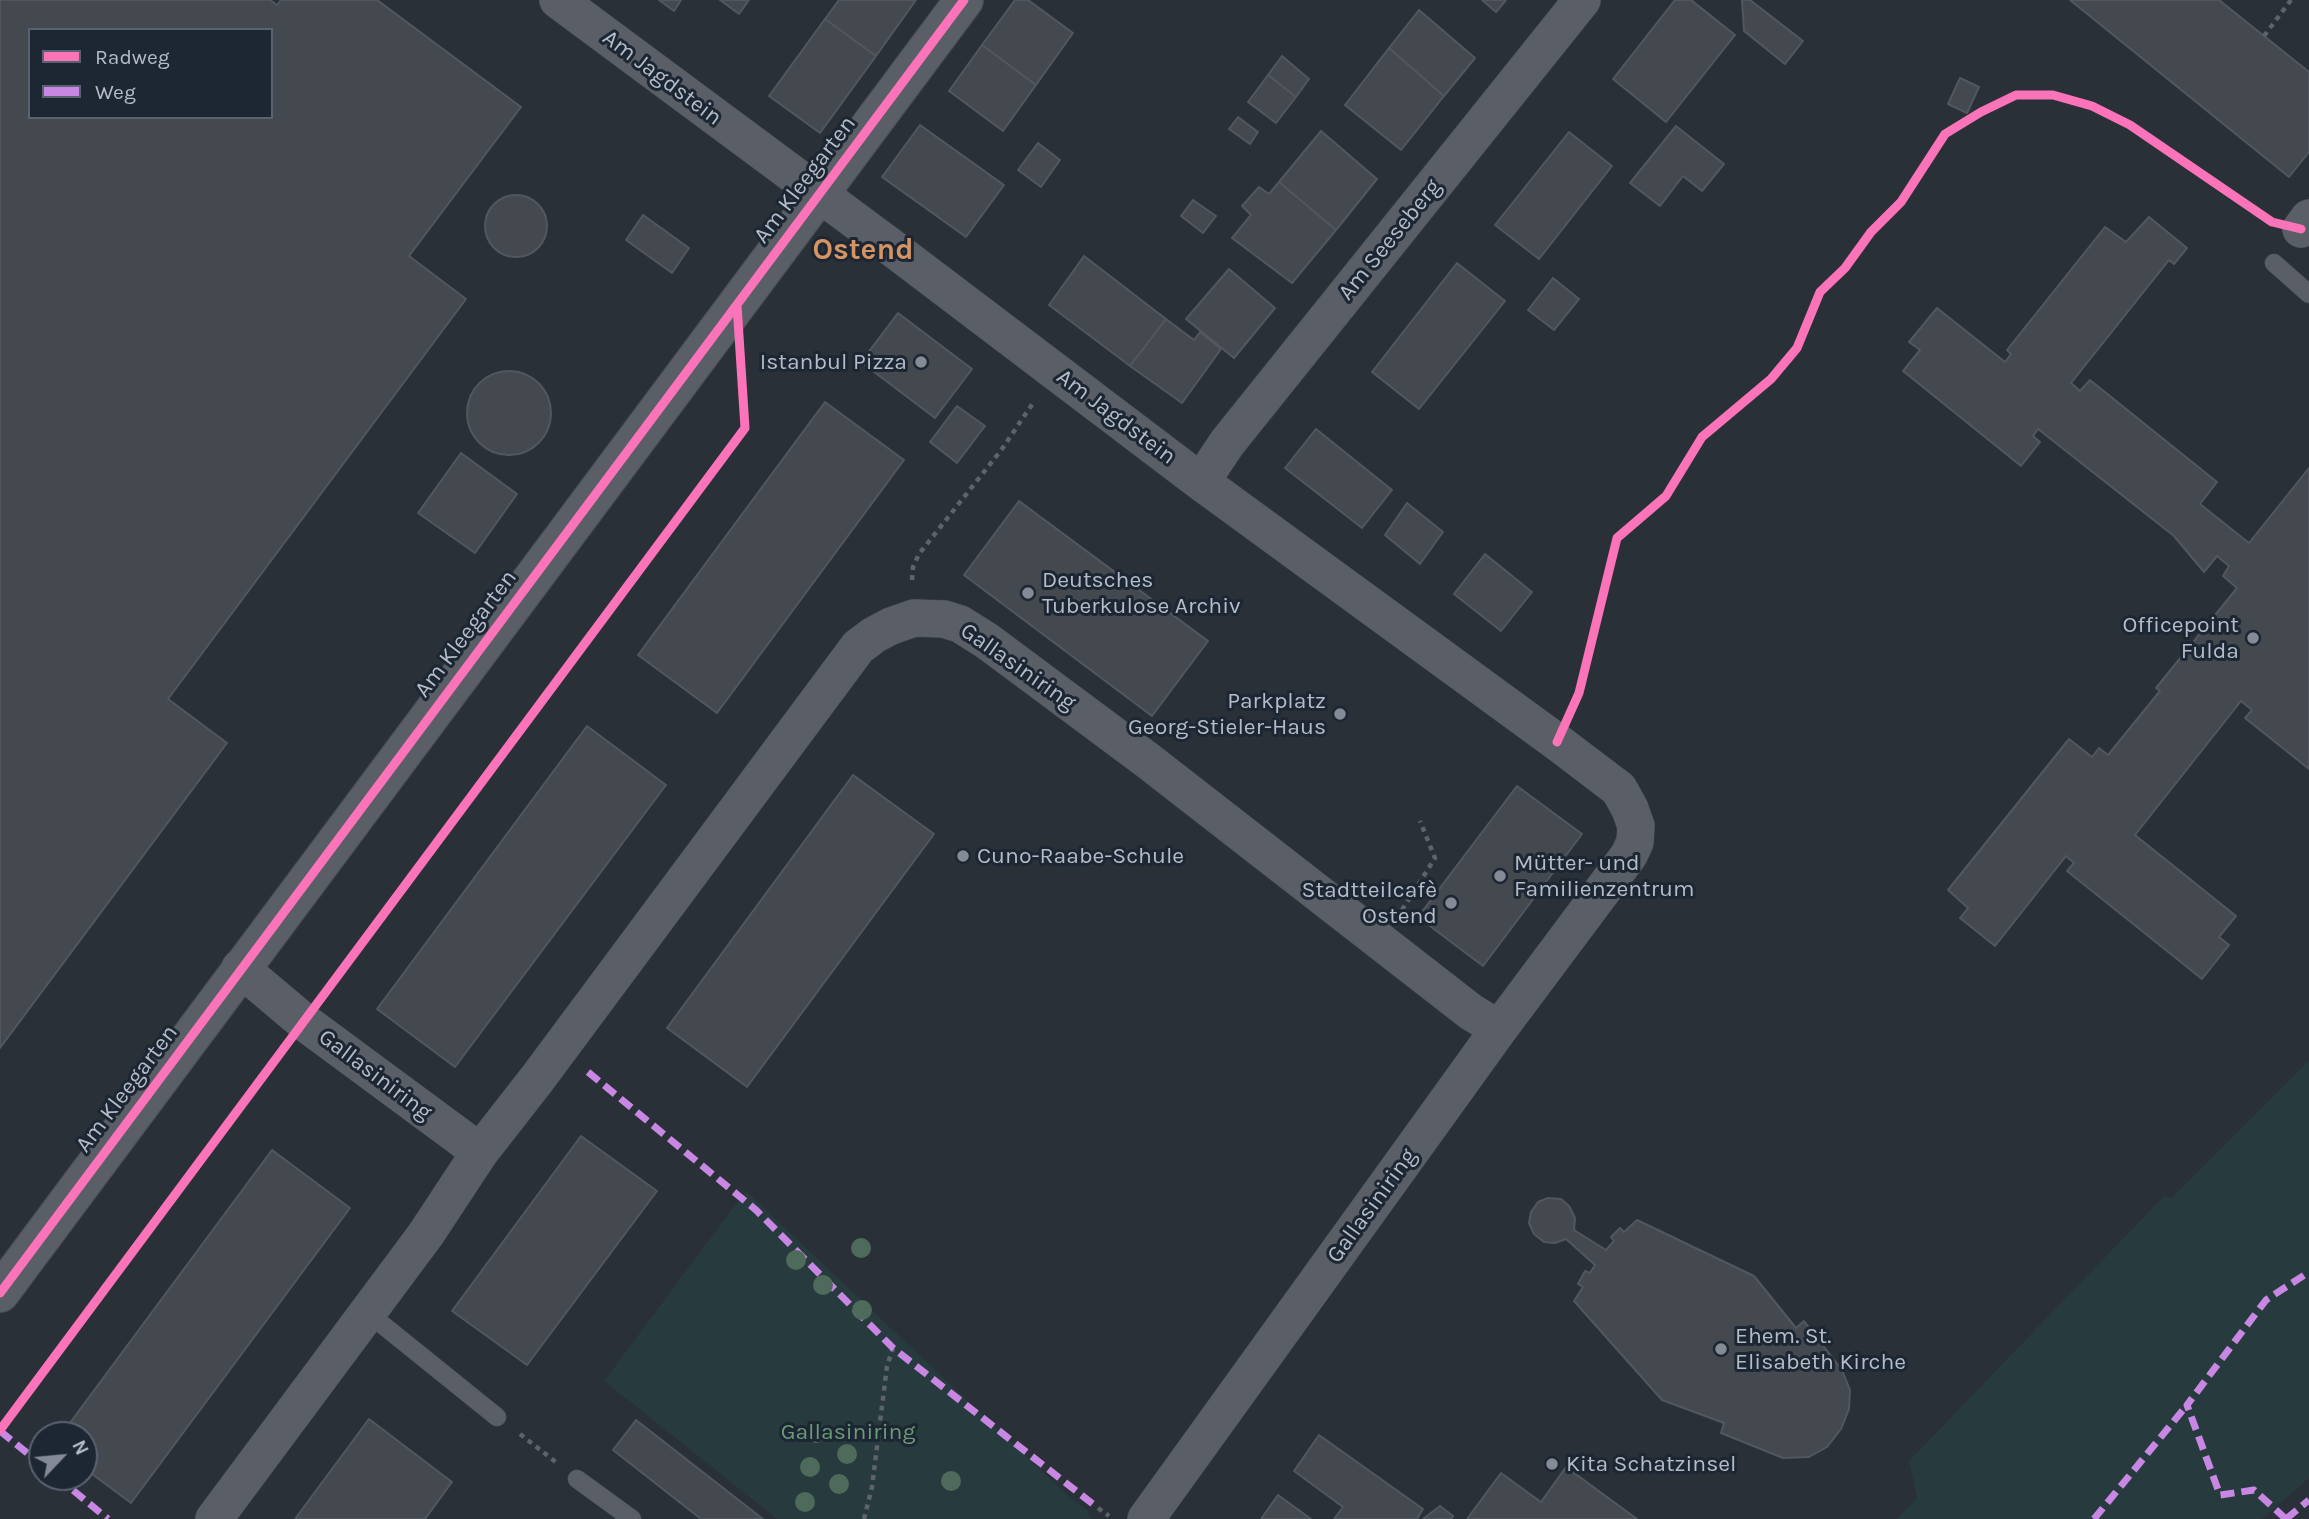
<!DOCTYPE html>
<meta charset="utf-8">
<style>
body{margin:0}
#map{position:relative;width:2309px;height:1519px;overflow:hidden;background:#2a3038;font-family:Karla,sans-serif}
canvas{display:block}
.legend{position:absolute;left:28px;top:28px;width:245px;height:91px;box-sizing:border-box;background:#1d2633;border:2px solid #59626f;margin:0;padding:9px 12px;list-style:none;font-size:21px;color:#b4bcc9}
.legend li{display:flex;align-items:center;gap:14px;height:35px}
.legend b{width:35px;border:2px solid #59626f}
.north{position:absolute;left:28px;top:1421px;width:70px;height:70px;box-sizing:border-box;background:#1d2633;border:2px solid #59626f;border-radius:50%;rotate:64deg;font-size:19px;font-weight:700;line-height:28px;text-align:center;color:#b4bcc9}
.north::after{content:'';display:block;margin:auto;width:24px;height:32px;background:#848b96;clip-path:polygon(50% 0,100% 100%,50% 72%,0 100%)}
</style>
<div id="map">
<canvas width="2309" height="1519"></canvas>
<ul class="legend">
<li><b style="height:9px;background:#fb73b8"></b>Radweg</li>
<li><b style="height:9px;background:#c787e3"></b>Weg</li>
</ul>
<div class="north">N</div>
</div>
<script>
const ctx = document.querySelector('canvas').getContext('2d');
ctx.lineJoin = 'round';
function fill(path, color) { ctx.fillStyle = color; ctx.fill(path, 'evenodd'); }
const shape = rows => new Path2D(rows.map(r => 'M' + r).join(''));
function trace(path, color, width, dash) { ctx.strokeStyle = color; ctx.lineWidth = width; ctx.lineCap = dash ? 'butt' : 'round'; ctx.setLineDash(dash || []); ctx.stroke(path); }
function drawText(font, color, halo, rows, align = 'center') {
  ctx.font = font + ' Karla,sans-serif'; ctx.lineWidth = 6; ctx.setLineDash([]); ctx.textBaseline = 'middle'; ctx.strokeStyle = halo; ctx.fillStyle = color; for (const [text, x, y, turn = 0] of rows) {
    ctx.save(); ctx.translate(x, y); ctx.rotate((+turn || 0) * Math.PI / 180); ctx.textAlign = isNaN(turn) ? turn : align; if (halo) ctx.strokeText(text, 0, 0); ctx.fillText(text, 0, 0); ctx.restore();
  }
}
const green = shape([
 [2309,1061,2309,1478,2262,1519,1897,1519,1917,1498,1909,1461,2164,1196,2172,1198],
 [746,1191,1063,1491,1089,1512,1087,1514,1092,1519,777,1519,604,1381]
]);
const building = shape([
 [0,0,270,0,277,5,281,0,377,0,521,107,409,256,466,299,168,699,227,743,0,1048,0,0],
 [30,30,271,30,271,117,30,117,30,30],
 [659,0,681,0,674,11,659,0],
 [720,0,749,0,739,14,720,0],
 [839,0,916,0,876,56,825,19,839,0],
 [1015,0,1028,0,1073,33,1036,85,982,45,1015,0],
 [1482,0,1506,0,1496,12,1482,0],
 [1675,0,1691,0,1735,35,1666,122,1613,79,1675,0],
 [1742,0,1750,0,1803,41,1785,64,1744,31,1742,0],
 [2070,0,2219,0,2309,72,2309,152,2289,177,2070,0],
 [1419,10,1475,58,1444,96,1389,48,1419,10],
 [825,19,876,56,820,133,769,96,825,19],
 [982,45,1036,85,1003,131,949,91,982,45],
 [1389,48,1444,96,1401,150,1345,105,1389,48],
 [1282,56,1309,79,1296,97,1268,75,1282,56],
 [1268,75,1296,97,1276,123,1248,102,1268,75],
 [1960,78,1979,87,1967,113,1948,104,1960,78],
 [1238,117,1258,132,1250,144,1229,129,1238,117],
 [920,125,1004,185,966,237,882,177,920,125],
 [1676,126,1724,164,1702,191,1683,176,1660,206,1630,183,1676,126],
 [1321,131,1377,179,1336,230,1279,182,1321,131],
 [1569,132,1612,166,1539,259,1495,225,1569,132],
 [1038,143,1060,160,1041,187,1018,170,1038,143],
 [1279,182,1336,230,1292,283,1232,238,1251,215,1242,206,1259,187,1269,194,1279,182],
 '485 226a31 31 0 1 1 62 0a31 31 0 1 1-62 0Z',
 [1193,200,1216,216,1203,233,1181,216,1193,200],
 [643,215,689,248,672,273,626,240,643,215],
 [2149,217,2187,248,2174,264,2169,260,2071,383,2080,391,2090,380,2217,482,2200,504,2249,543,2309,468,2309,769,2245,718,2252,710,2241,701,2135,835,2236,916,2219,937,2229,945,2202,979,2067,871,2074,863,2066,856,1995,946,1960,918,1968,908,1948,890,2069,739,2092,757,2099,748,2108,755,2160,691,2156,688,2237,588,2223,576,2229,566,2217,556,2204,572,2174,536,2038,429,2033,436,2040,442,2021,466,1903,371,1920,350,1909,342,1937,308,2005,362,2011,354,2007,350,2105,227,2126,242,2149,217],
 [1084,256,1166,319,1130,366,1049,305,1084,256],
 [1457,263,1505,301,1419,409,1372,372,1457,263],
 [1229,269,1275,308,1234,358,1186,319,1229,269],
 [1553,278,1579,299,1554,330,1528,310,1553,278],
 [898,313,972,369,935,418,861,362,898,313],
 [1166,319,1194,340,1200,332,1221,349,1182,403,1130,366,1166,319],
 '467 413a42 42 0 1 1 84 0a42 42 0 1 1-84 0Z',
 [825,402,904,460,717,713,638,655,825,402],
 [957,406,985,426,957,463,930,442,957,406],
 [1316,429,1392,490,1362,528,1285,468,1316,429],
 [461,453,517,494,475,553,418,513,461,453],
 [1019,501,1208,641,1152,716,964,575,1019,501],
 [1407,503,1443,532,1420,564,1385,535,1407,503],
 [1485,554,1532,592,1501,631,1454,594,1485,554],
 [587,726,666,785,455,1067,377,1009,587,726],
 [853,775,934,834,747,1087,667,1028,853,775],
 [1517,786,1582,834,1483,966,1418,917,1517,786],
 [581,1136,657,1191,527,1365,452,1311,581,1136],
 [272,1150,350,1208,131,1503,84,1468,84,1435,61,1435,272,1150],
 [1548,1198,1561,1199,1569,1206,1575,1218,1574,1230,1606,1250,1614,1241,1611,1237,1620,1228,1624,1232,1637,1220,1754,1276,1796,1328,1804,1321,1842,1370,1850,1390,1849,1409,1841,1429,1827,1447,1809,1457,1783,1458,1721,1433,1724,1423,1662,1400,1574,1301,1583,1287,1578,1284,1585,1271,1590,1273,1595,1265,1566,1239,1555,1243,1544,1242,1534,1234,1529,1223,1531,1212,1538,1202,1548,1198],
 [369,1419,452,1482,425,1519,295,1519,369,1419],
 [636,1420,763,1519,701,1519,613,1450,636,1420],
 [1319,1435,1423,1509,1417,1519,1334,1519,1343,1507,1294,1471,1319,1435],
 [1566,1467,1637,1519,1467,1519,1501,1473,1541,1502,1566,1467],
 [1278,1495,1311,1519,1261,1519,1278,1495],
 [1440,1506,1453,1516,1452,1519,1423,1519,1440,1506]
]);
const path = shape([
 [2264,36,2291,0],
 [912,580,913,567,919,554,1002,449,1033,403],
 [1402,910,1435,858,1420,821],
 [520,1434,557,1463],
 [1098,1508,1109,1516],
 [864,1519,872,1487,887,1366,893,1348]
]);
const service = shape([
 [2274,263,2309,294],
 [368,1313,497,1417],
 [577,1479,632,1519]
]);
const minor = shape([
 [558,0,887,244,1201,482,1557,742,1619,789,1630,809,1636,826,1635,842,1629,855,1499,1029,1146,1519],
 [2301,229,2309,218],
 [1201,482,1227,443,1582,0],
 [240,968,304,1022,480,1152],
 [214,1519,426,1234,480,1152,537,1079,858,647,874,635,891,626,914,618,944,619,960,624,987,641,1147,760,1471,1012,1499,1029]
]);
const tertiary = shape([
 [0,1293,964,0]
]);
const quiet = shape([
 [588,1072,756,1210,893,1348,1098,1508],
 [0,1431,42,1465],
 [57,1477,108,1519],
 [2094,1519,2187,1405],
 [2286,1519,2254,1490,2220,1495,2187,1405,2266,1300,2309,1272],
 [2286,1519,2309,1500]
]);
const cycleway = shape([
 [1557,742,1579,693,1617,538,1666,496,1702,437,1771,379,1797,348,1820,292,1845,268,1871,232,1901,202,1945,134,1981,112,2016,95,2053,95,2092,106,2130,125,2272,222,2301,229],
 [0,1293,964,0],
 [0,1430,745,428,737,305]
]);
const trees = [
 [861,1248],
 [796,1260],
 [823,1285],
 [862,1310],
 [816,1433],
 [847,1454],
 [810,1467],
 [951,1481],
 [839,1484],
 [805,1502]
];
const markers = [
 [921,362,7,"#848b96"],
 [1028,593,7,"#848b96"],
 [2253,638,7,"#848b96"],
 [1340,714,7,"#848b96"],
 [963,856,7,"#848b96"],
 [1500,876,7,"#848b96"],
 [1451,903,7,"#848b96"],
 [1721,1349,7,"#848b96"],
 [1552,1464,7,"#848b96"]
];
const streetNames = [
 ["Am Jagdstein",662,78,37],
 ["Am Kleegarten",805,180,-53],
 ["Am Seeseberg",1390,240,-51],
 ["Am Jagdstein",1116,417,37],
 ["Am Kleegarten",466,634,-53],
 ["Gallasiniring",1018,667,35],
 ["Gallasiniring",375,1075,37],
 ["Am Kleegarten",127,1089,-53],
 ["Gallasiniring",1372,1206,-54]
];
const poiNames = [
 ["Istanbul Pizza",907,362,"right"],
 ["Deutsches",1042,580],
 ["Tuberkulose Archiv",1042,606],
 ["Officepoint",2239,625,"right"],
 ["Fulda",2239,651,"right"],
 ["Parkplatz",1326,701,"right"],
 ["Georg-Stieler-Haus",1326,727,"right"],
 ["Cuno-Raabe-Schule",977,856],
 ["Mütter- und",1514,863],
 ["Familienzentrum",1514,889],
 ["Stadtteilcafè",1437,890,"right"],
 ["Ostend",1437,916,"right"],
 ["Ehem. St.",1735,1336],
 ["Elisabeth Kirche",1735,1362],
 ["Kita Schatzinsel",1566,1464]
];
const parkNames = [
 ["Gallasiniring",848,1432]
];
const districtNames = [
 ["Ostend",863,250]
];
fill(green, '#273a3e');
fill(building, '#444950');
trace(building, '#52575f', 2);
trace(service, '#484c53', 19);
trace(minor, '#484c53', 38);
trace(tertiary, '#484c53', 40);
trace(path, '#5d636a', 4.5, [5, 5]);
trace(service, '#5a5e66', 18);
trace(minor, '#5a5e66', 37);
trace(tertiary, '#5a5e66', 38);
trace(quiet, '#c787e3', 7, [14, 7]);
trace(cycleway, '#fb73b8', 9);
ctx.fillStyle = '#4e6a5a';
for (const [x, y] of trees) { ctx.beginPath(); ctx.arc(x, y, 10, 0, 2 * Math.PI); ctx.fill(); }
for (const [x, y, r, color] of markers) { const dot = new Path2D(); dot.arc(x, y, r, 0, 2 * Math.PI); ctx.fillStyle = color; ctx.fill(dot); trace(dot, '#1d2633', 2.5); }
drawText('23px', '#b4bcc9', '#1d2633', streetNames);
drawText('23px', '#b4bcc9', '#1d2633', poiNames, 'left');
drawText('23px', '#6b9a76', '#1d2633', parkNames);
drawText('bold 30px', '#d59563', '#1d2633', districtNames);
</script>
